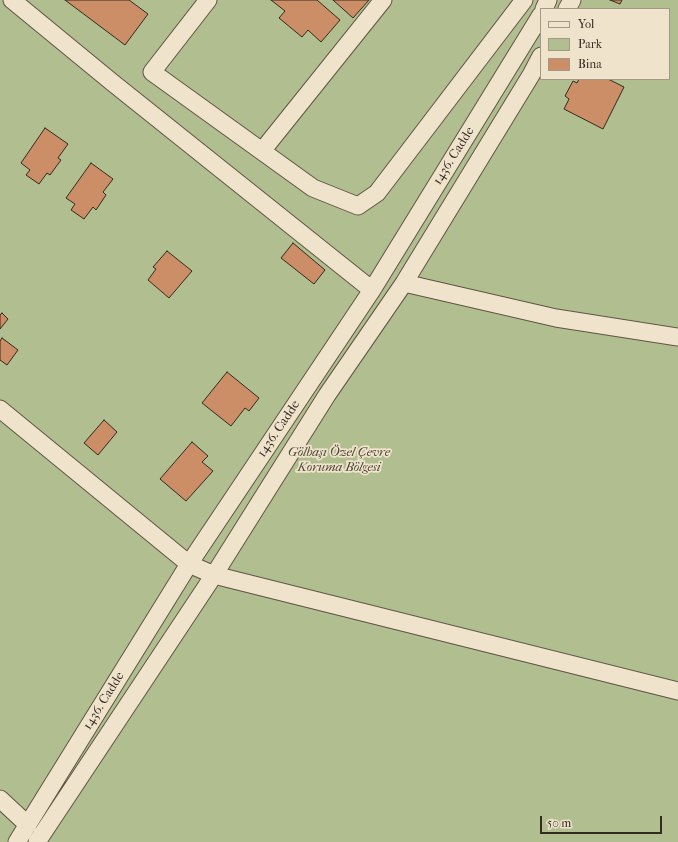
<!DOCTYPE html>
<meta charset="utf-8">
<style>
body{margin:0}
#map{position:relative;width:678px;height:842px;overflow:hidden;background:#e8d4b0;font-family:"IM FELL French Canon",serif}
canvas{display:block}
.legend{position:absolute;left:540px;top:8px;width:130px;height:72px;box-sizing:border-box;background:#f0e3cc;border:1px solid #a49987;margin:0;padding:5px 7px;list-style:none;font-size:12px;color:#332b20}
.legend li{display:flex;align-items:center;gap:8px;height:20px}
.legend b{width:20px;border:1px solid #a49987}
.scale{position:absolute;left:540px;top:816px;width:122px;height:18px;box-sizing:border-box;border:2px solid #332b20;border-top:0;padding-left:5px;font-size:12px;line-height:14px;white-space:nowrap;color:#332b20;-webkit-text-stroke:3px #f0e3cc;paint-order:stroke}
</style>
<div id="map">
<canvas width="678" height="842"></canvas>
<ul class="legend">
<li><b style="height:5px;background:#f0e3cc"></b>Yol</li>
<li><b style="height:11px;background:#b0be90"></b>Park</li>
<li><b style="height:11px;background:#cc8e66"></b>Bina</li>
</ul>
<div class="scale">50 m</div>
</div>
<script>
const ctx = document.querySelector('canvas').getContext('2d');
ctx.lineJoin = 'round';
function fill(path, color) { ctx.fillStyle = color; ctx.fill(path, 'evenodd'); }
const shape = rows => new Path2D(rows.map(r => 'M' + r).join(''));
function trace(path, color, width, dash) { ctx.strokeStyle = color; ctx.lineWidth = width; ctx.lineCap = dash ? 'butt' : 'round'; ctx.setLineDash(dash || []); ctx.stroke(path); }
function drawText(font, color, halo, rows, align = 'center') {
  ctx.font = font + ' "IM FELL French Canon",serif'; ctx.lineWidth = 3.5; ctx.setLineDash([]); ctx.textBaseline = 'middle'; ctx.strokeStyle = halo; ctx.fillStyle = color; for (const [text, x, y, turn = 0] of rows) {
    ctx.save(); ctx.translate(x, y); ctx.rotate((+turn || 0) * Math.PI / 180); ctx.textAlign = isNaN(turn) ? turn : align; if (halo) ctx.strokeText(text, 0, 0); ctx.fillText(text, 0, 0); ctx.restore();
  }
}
const green = shape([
 [0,0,678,0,678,842,0,842],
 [541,9,669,9,669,79,541,79]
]);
const building = shape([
 [65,0,129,0,148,14,125,45,65,0],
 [271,0,317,0,340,20,321,42,308,30,302,37,279,18,285,11,271,0],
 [333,0,369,0,353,18,333,0],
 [610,0,622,0,620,4,610,0],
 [579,79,608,79,624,87,603,129,564,109,569,99,565,96,573,81,577,83,579,79],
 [45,128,68,144,58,158,61,160,50,175,47,173,39,184,26,175,30,170,21,163,45,128],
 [91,163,113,179,103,192,106,195,96,210,93,207,84,219,71,210,75,204,66,198,91,163],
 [293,243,325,270,314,284,281,258,293,243],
 [167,251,192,271,169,298,148,280,156,269,153,267,167,251],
 [2,313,8,319,0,329,0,315,2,313],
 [2,338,18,350,7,365,0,360,0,341,2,338],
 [227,372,259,398,249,411,245,408,231,426,202,403,227,372],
 [104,420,117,432,98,455,84,443,104,420],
 [192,442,208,456,202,462,213,471,186,501,160,479,192,442]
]);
const minor = shape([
 [12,0,113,83,372,290],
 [208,0,152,72,313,188,358,206,377,193,524,0],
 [544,9,548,0],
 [567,9,572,0],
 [262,151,383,0],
 [404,283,556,318,678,337],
 [0,409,189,564,214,575,678,691],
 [0,799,28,825],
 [17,842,189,564,372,290,541,15],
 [37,842,214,575,327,395,404,283,531,75,541,56]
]);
const streetNames = [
 ["1436. Cadde",454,156,-58],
 ["1436. Cadde",279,429,-56],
 ["1436. Cadde",104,701,-58]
];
const parkNames = [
 ["Gölbaşı Özel Çevre",339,453],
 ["Koruma Bölgesi",339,468]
];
fill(green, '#b0be90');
fill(building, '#cc8e66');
trace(building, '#332b20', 1);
trace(minor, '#605544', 19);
trace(minor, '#f0e3cc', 17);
drawText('13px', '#332b20', '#f0e3cc', streetNames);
drawText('italic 13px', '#4c4836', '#f0e3cc', parkNames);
</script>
